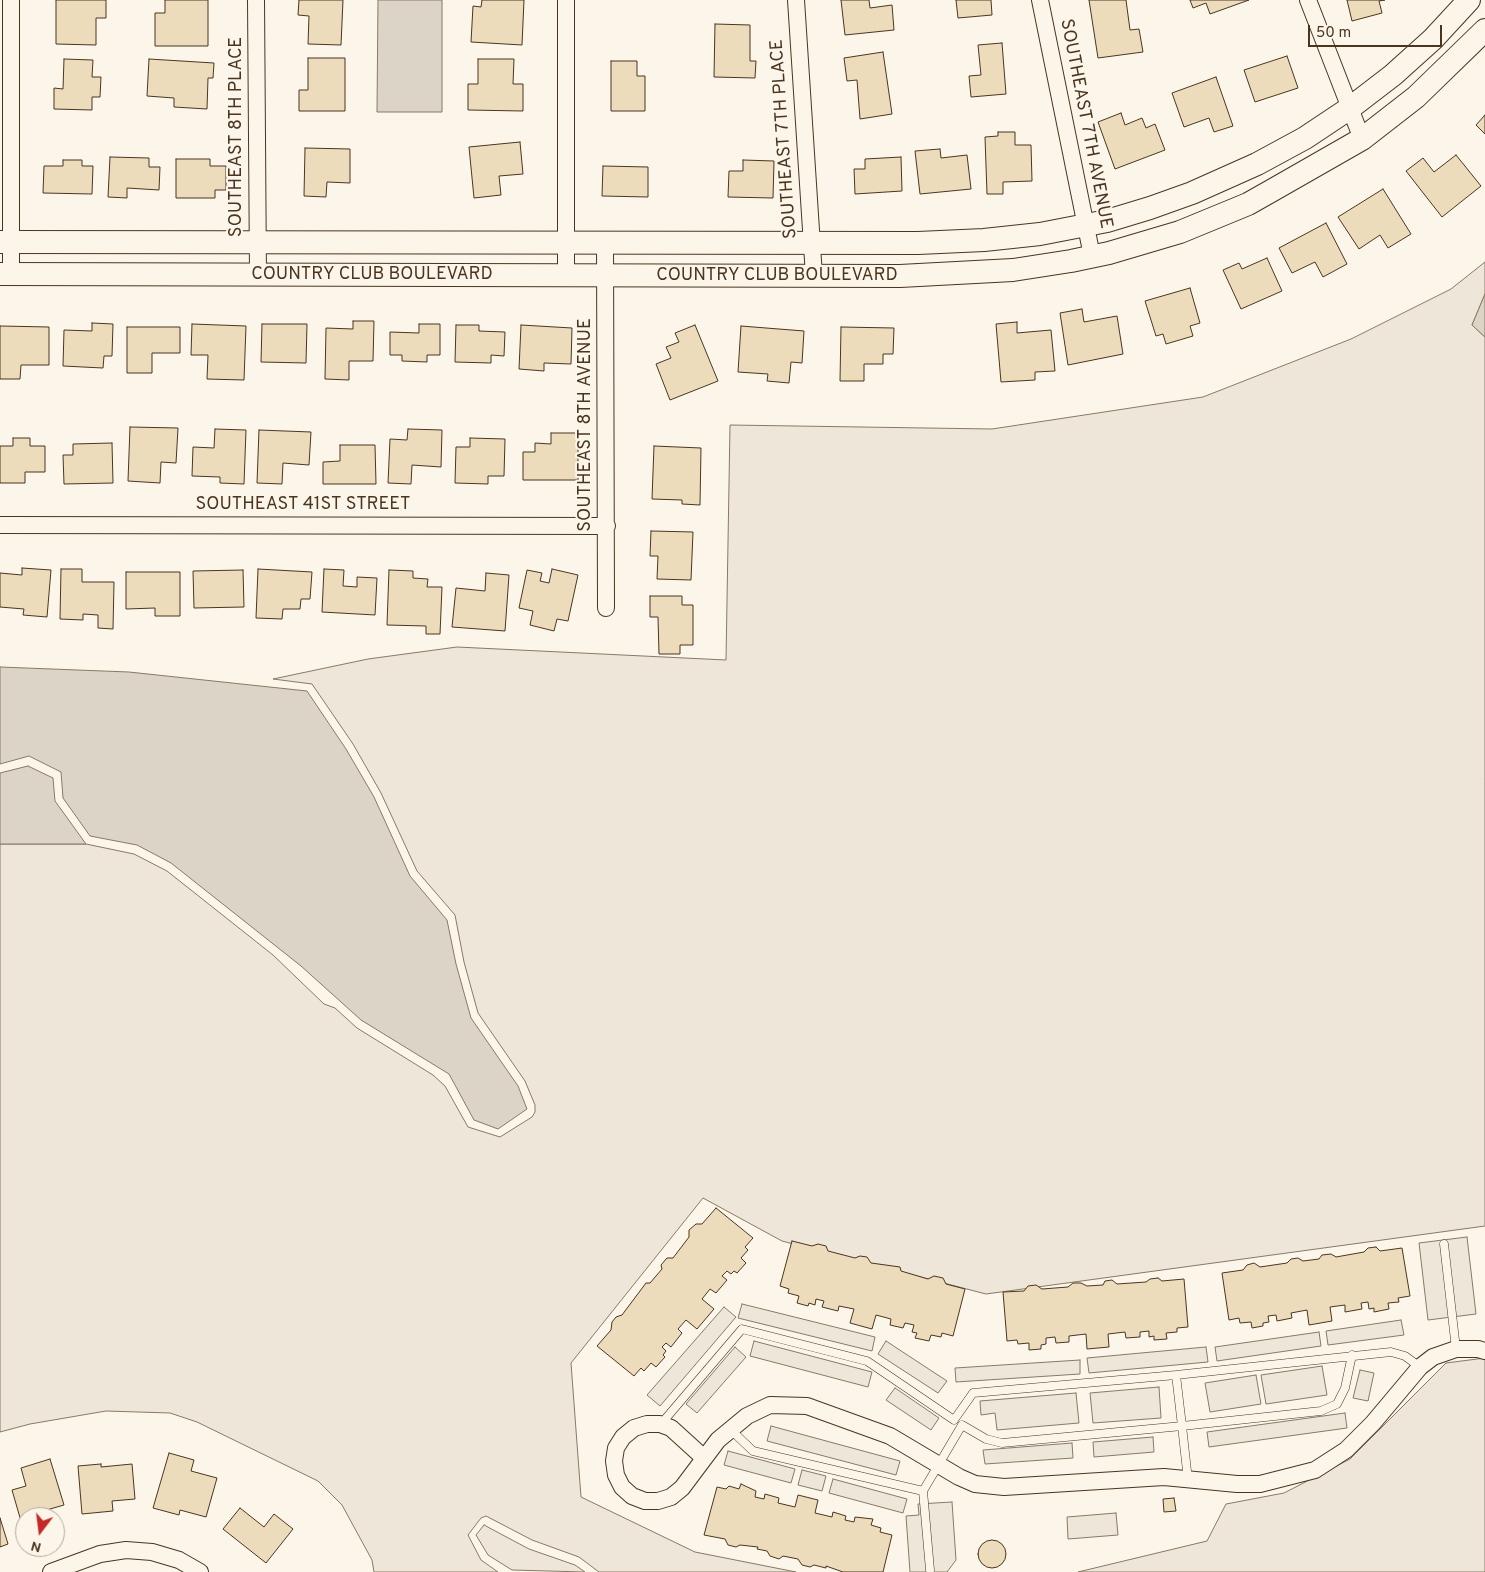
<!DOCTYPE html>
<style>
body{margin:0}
#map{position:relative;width:1485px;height:1572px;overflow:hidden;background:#fbf6e9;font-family:Overpass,sans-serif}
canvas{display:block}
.north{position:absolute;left:15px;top:1507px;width:50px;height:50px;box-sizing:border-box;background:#fbf6e9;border:1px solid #b4a999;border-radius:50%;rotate:195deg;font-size:14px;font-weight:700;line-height:20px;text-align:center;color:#4a3520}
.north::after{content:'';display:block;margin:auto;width:18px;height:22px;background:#c62828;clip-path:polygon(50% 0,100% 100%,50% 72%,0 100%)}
.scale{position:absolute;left:1308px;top:25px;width:134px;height:22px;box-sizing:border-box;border:2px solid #4a3520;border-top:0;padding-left:6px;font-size:15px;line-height:18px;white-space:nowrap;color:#4a3520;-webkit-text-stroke:4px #fbf6e9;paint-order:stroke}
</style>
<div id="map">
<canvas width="1485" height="1572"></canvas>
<div class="north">N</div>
<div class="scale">50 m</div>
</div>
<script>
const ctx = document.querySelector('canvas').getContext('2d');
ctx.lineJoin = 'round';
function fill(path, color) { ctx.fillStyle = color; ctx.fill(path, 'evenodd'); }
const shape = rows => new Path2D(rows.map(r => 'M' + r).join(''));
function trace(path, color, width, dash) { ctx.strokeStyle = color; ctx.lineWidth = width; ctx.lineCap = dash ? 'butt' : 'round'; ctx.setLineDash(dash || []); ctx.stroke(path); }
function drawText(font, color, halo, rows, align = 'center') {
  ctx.font = font + ' Overpass,sans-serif'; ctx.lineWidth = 4; ctx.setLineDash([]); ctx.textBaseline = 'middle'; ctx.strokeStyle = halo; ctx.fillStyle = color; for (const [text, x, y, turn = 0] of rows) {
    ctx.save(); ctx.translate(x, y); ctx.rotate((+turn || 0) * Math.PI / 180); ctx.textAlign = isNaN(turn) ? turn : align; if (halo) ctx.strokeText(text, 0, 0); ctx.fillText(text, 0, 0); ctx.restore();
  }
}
const green = shape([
 [1485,262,1485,294,1472,325,1485,337,1485,1226,986,1294,782,1241,703,1198,571,1363,581,1497,695,1552,796,1572,599,1572,579,1557,532,1540,486,1516,481,1518,468,1535,481,1560,498,1572,374,1572,372,1560,342,1505,318,1481,197,1422,170,1413,106,1411,30,1424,0,1432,0,844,86,844,134,854,167,871,273,955,324,1004,335,1008,357,1028,433,1075,445,1086,468,1127,500,1137,532,1117,535,1112,535,1105,525,1081,478,1013,464,962,455,915,417,871,381,793,353,744,312,684,273,679,368,659,457,647,726,660,730,425,992,429,1203,397,1351,339,1451,289,1485,262],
 [1485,1358,1485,1572,1078,1572,1207,1541,1226,1504,1284,1493,1350,1459,1446,1363,1485,1358],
 [1116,1513,1118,1535,1068,1539,1067,1517,1116,1513],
 [484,1525,529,1549,575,1565,585,1572,512,1570,488,1555,476,1535,484,1525]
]);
const parking = shape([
 [1467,1237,1476,1314,1428,1320,1419,1243,1467,1237],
 [742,1304,875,1337,872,1351,738,1318,742,1304],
 [724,1307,736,1317,660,1406,647,1395,724,1307],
 [1401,1320,1404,1335,1328,1345,1326,1331,1401,1320],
 [1319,1332,1321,1346,1217,1361,1215,1347,1319,1332],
 [754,1341,872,1372,868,1387,750,1356,754,1341],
 [886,1341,947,1381,938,1393,878,1354,886,1341],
 [735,1347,746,1357,697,1413,686,1404,735,1347],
 [1206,1347,1208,1362,1089,1373,1087,1358,1206,1347],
 [1080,1360,1080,1374,956,1382,955,1368,1080,1360],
 [1322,1366,1327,1395,1266,1404,1261,1375,1322,1366],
 [1360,1370,1374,1373,1368,1401,1353,1398,1360,1370],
 [1256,1375,1261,1404,1210,1412,1205,1383,1256,1375],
 [1159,1387,1161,1418,1093,1423,1090,1393,1159,1387],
 [895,1388,939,1418,931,1430,886,1400,895,1388],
 [1076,1393,1079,1423,997,1430,995,1413,981,1415,980,1401,1076,1393],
 [1345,1413,1347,1428,1209,1447,1207,1432,1345,1413],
 [771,1426,900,1461,896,1475,767,1441,771,1426],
 [1153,1437,1154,1452,1094,1457,1093,1442,1153,1437],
 [1072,1443,1073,1458,985,1464,983,1450,1072,1443],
 [728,1451,795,1469,791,1483,724,1465,728,1451],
 [802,1470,826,1476,822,1491,798,1485,802,1470],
 [833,1479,907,1499,903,1513,829,1493,833,1479],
 [952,1502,956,1560,947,1572,910,1572,906,1516,919,1515,918,1504,952,1502]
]);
const water = shape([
 [378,0,442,0,442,112,377,112,378,0],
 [1485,294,1485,337,1472,325,1485,294],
 [0,667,129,672,307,691,346,749,374,797,410,876,447,920,456,964,471,1018,518,1086,527,1109,498,1129,474,1120,449,1074,361,1020,301,966,171,863,137,845,90,836,63,798,61,772,29,756,0,764,0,667],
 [28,766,53,778,55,801,86,844,0,844,0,773,28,766]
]);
const building = shape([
 [56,0,106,0,106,18,96,18,96,45,56,44,56,0],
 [165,0,208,0,208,46,155,46,155,13,165,13,165,0],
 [299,0,343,0,341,45,308,44,309,16,298,15,299,0],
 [482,0,524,0,522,45,471,42,473,6,481,7,482,0],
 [841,0,869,0,870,8,892,5,894,30,845,35,841,0],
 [956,0,991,0,992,15,958,18,956,0],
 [1089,0,1126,0,1130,30,1139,29,1143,52,1098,58,1089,0],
 [1190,0,1249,0,1210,14,1206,3,1193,8,1190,0],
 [1347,0,1385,0,1379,1,1382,13,1352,21,1347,0],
 [715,24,750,25,750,61,756,61,755,78,714,77,715,24],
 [1002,43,1006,94,971,97,969,76,981,75,978,45,1002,43],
 [883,52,892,114,860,119,857,80,847,81,844,58,883,52],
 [1287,56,1298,88,1255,102,1244,70,1287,56],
 [308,58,345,58,345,111,299,111,299,90,308,90,308,58],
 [64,59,93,60,92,77,101,77,100,97,92,97,92,110,54,109,54,88,63,89,64,59],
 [149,59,214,63,213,78,208,78,207,109,174,107,174,98,147,96,149,59],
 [478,59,514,59,513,84,523,84,523,111,468,110,468,84,478,84,478,59],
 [611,61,637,61,637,76,645,76,645,111,611,111,611,61],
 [1216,77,1233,126,1214,132,1209,118,1184,127,1172,93,1216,77],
 [1121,113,1125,125,1142,118,1146,128,1155,124,1165,150,1115,169,1098,122,1121,113],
 [1485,115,1485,134,1476,125,1485,115],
 [998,132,1015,132,1015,145,1031,145,1032,181,1003,182,1003,194,987,194,985,137,998,136,998,132],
 [520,142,523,174,499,176,501,195,474,198,469,147,520,142],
 [305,148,350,149,350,183,327,182,326,197,304,196,305,148],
 [940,149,941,158,967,155,971,189,920,194,915,151,940,149],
 [1456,155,1481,186,1442,217,1406,171,1423,158,1434,172,1456,155],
 [110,157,149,158,149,167,160,167,159,190,127,188,127,198,108,197,110,157],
 [901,157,902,191,855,194,854,169,865,169,865,159,901,157],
 [176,159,210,159,210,166,226,166,226,190,215,190,215,198,176,198,176,159],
 [63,160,82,160,82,166,93,166,92,194,43,193,44,166,63,166,63,160],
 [743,160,774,161,773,198,728,197,729,171,743,171,743,160],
 [603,166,648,167,648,197,602,196,603,166],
 [1383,189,1411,234,1388,248,1380,235,1359,249,1338,217,1383,189],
 [1326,223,1347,264,1323,277,1315,262,1292,273,1279,248,1326,223],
 [1267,258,1282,291,1241,309,1223,270,1239,263,1242,269,1267,258],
 [1190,288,1200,323,1190,326,1193,336,1166,344,1163,334,1156,336,1145,301,1190,288],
 [1082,309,1084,322,1117,316,1123,354,1068,365,1060,313,1082,309],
 [353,321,374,321,373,361,349,361,349,380,325,379,326,328,353,329,353,321],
 [1017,322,1017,333,1051,330,1055,371,1035,372,1035,380,1001,382,996,324,1017,322],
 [92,323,113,324,112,356,104,356,103,368,63,366,64,330,92,331,92,323],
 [192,324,246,326,244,380,207,379,208,355,191,355,192,324],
 [262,324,307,324,306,363,261,362,262,324],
 [419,324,440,324,440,355,427,355,427,362,402,361,402,355,390,355,390,332,419,333,419,324],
 [456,325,479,325,479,331,505,332,504,356,491,355,491,363,455,362,456,325],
 [521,325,572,328,571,364,544,363,544,371,519,369,521,325],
 [695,325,718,381,670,400,656,364,671,358,666,347,679,342,675,333,695,325],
 [0,326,49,327,49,365,21,365,20,379,0,379,0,326],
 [741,326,804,331,802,363,791,362,789,383,767,381,768,374,738,372,741,326],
 [127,327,180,327,180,353,152,353,152,373,127,373,127,327],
 [841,327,894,328,893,354,883,354,883,364,864,364,864,381,840,381,841,327],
 [130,427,178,428,176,463,161,462,160,483,128,481,130,427],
 [215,429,246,430,244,484,220,483,220,477,192,476,193,447,214,448,215,429],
 [408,429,442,430,441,467,412,465,411,484,388,483,390,439,407,440,408,429],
 [259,430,311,432,309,465,283,463,282,484,257,483,259,430],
 [551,433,578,433,578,480,523,480,523,452,535,452,535,443,551,444,551,433],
 [13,438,30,438,30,446,45,446,45,472,25,472,25,483,0,483,0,446,13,446,13,438],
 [470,438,505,439,504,476,488,476,488,484,455,483,456,447,470,447,470,438],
 [112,443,113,483,64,484,63,455,73,455,73,444,112,443],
 [340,445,375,445,376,484,323,484,323,462,340,461,340,445],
 [654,446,701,448,700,505,682,504,682,500,652,499,654,446],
 [651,531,693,532,691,580,657,579,658,556,650,556,651,531],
 [22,568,51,570,47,617,23,615,24,609,0,607,0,573,22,575,22,568],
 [61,569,82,569,82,582,114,582,113,629,98,628,98,615,83,614,83,620,60,619,61,569],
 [258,569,312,572,310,599,301,599,300,609,283,609,282,619,256,618,258,569],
 [324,569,344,570,343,586,357,587,357,577,377,578,375,615,322,612,324,569],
 [552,569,578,575,568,621,557,619,554,631,530,625,533,611,519,608,527,570,542,573,540,581,549,583,552,569],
 [243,570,244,607,194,608,193,571,243,570],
 [389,570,413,571,413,578,428,579,427,587,442,587,440,634,426,634,426,626,387,625,389,570],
 [126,572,180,572,180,616,155,616,155,608,126,609,126,572],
 [486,573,509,575,505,631,452,627,456,588,485,591,486,573],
 [650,596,682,596,682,605,693,605,693,645,680,645,680,654,659,654,658,617,650,617,650,596],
 [716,1208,753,1238,745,1247,748,1250,741,1258,746,1263,737,1273,734,1271,731,1274,727,1271,722,1276,727,1280,716,1293,710,1289,702,1299,714,1309,697,1329,686,1320,678,1329,682,1333,671,1347,666,1343,662,1347,666,1351,663,1355,665,1357,656,1367,651,1363,644,1371,641,1368,634,1376,597,1346,611,1330,612,1322,616,1317,622,1315,646,1283,650,1283,662,1269,661,1265,667,1258,673,1258,689,1237,689,1230,696,1224,702,1224,716,1208],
 [792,1241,812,1246,818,1244,826,1246,828,1251,855,1258,860,1256,867,1257,871,1263,900,1267,901,1271,928,1279,934,1276,943,1278,946,1284,965,1289,953,1336,942,1333,941,1337,931,1335,929,1341,915,1338,917,1333,912,1332,914,1325,905,1323,903,1328,890,1325,891,1319,876,1315,872,1329,850,1323,854,1309,839,1306,838,1311,822,1307,824,1301,816,1299,815,1305,809,1303,808,1306,797,1303,799,1296,788,1293,789,1289,780,1286,792,1241],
 [1376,1247,1380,1251,1402,1248,1410,1296,1398,1298,1399,1302,1388,1303,1389,1309,1374,1312,1374,1308,1369,1309,1368,1302,1361,1303,1362,1309,1345,1312,1345,1305,1330,1307,1332,1321,1309,1325,1307,1310,1291,1313,1292,1318,1277,1321,1276,1315,1268,1316,1269,1322,1263,1323,1263,1326,1252,1328,1251,1322,1240,1323,1239,1318,1229,1320,1222,1273,1243,1270,1247,1265,1254,1263,1260,1267,1287,1263,1291,1259,1298,1258,1303,1261,1319,1259,1322,1255,1331,1254,1336,1257,1364,1252,1368,1248,1376,1247],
 [1158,1278,1162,1281,1184,1279,1188,1327,1177,1328,1177,1332,1166,1333,1167,1339,1154,1340,1154,1336,1149,1337,1149,1331,1140,1332,1140,1337,1126,1338,1125,1332,1108,1334,1109,1347,1087,1349,1086,1334,1069,1336,1069,1342,1056,1343,1055,1337,1046,1338,1046,1344,1041,1345,1041,1349,1029,1350,1029,1343,1018,1344,1017,1340,1007,1341,1003,1292,1024,1291,1028,1286,1036,1285,1042,1289,1068,1287,1073,1283,1081,1283,1087,1286,1103,1285,1105,1281,1112,1280,1117,1284,1146,1282,1150,1279,1158,1278],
 [169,1453,194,1460,191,1471,217,1478,206,1517,180,1510,179,1515,153,1508,169,1453],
 [50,1459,64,1505,43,1511,45,1517,25,1517,25,1535,12,1490,26,1486,21,1468,50,1459],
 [101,1464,101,1467,132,1464,135,1499,112,1501,113,1511,82,1514,78,1466,101,1464],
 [741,1484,756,1491,755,1497,764,1499,765,1494,779,1498,778,1503,795,1507,798,1495,818,1500,815,1513,832,1517,833,1512,846,1516,845,1520,854,1522,855,1517,873,1519,871,1525,881,1528,880,1532,892,1535,883,1572,843,1572,826,1566,826,1568,814,1565,810,1567,802,1565,798,1559,783,1556,779,1559,770,1556,767,1551,757,1549,758,1547,740,1545,736,1547,728,1545,725,1539,704,1535,717,1487,726,1489,729,1486,739,1489,741,1484],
 [1174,1498,1176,1511,1164,1512,1163,1499,1174,1498],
 [240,1508,264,1527,274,1514,293,1529,266,1563,223,1529,240,1508],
 [0,1518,8,1544,0,1547,0,1518],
 '978 1554a14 14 0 1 1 28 0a14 14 0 1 1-28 0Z'
]);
const lane = shape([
 [1444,1244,1456,1349],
 [661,1424,742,1329,867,1361,954,1420,973,1393,1176,1375,1391,1352,1405,1356,1420,1367],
 [731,1430,753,1451,923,1491,962,1425,986,1439,1002,1443,1182,1426,1176,1375],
 [1188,1480,1182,1426,1321,1411,1337,1404,1345,1388,1352,1355],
 [923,1491,930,1570]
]);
const street = shape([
 [256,0,258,275],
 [566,0,566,275],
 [796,0,814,276],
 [1040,0,1092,256],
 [1308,0,1362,139],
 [605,241,606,608],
 [11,274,11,0],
 [0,525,607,526],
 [704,1458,671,1428,660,1424,647,1424,634,1428,623,1437,616,1448,614,1461,616,1475,622,1487,632,1496,645,1501,658,1501,671,1497,682,1488,718,1440,747,1416,770,1405,807,1406,890,1436,959,1477,975,1484,1004,1487,1164,1477,1237,1484,1260,1484,1315,1470,1346,1450,1373,1423,1420,1367,1433,1357,1456,1349,1478,1349,1485,1351],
 [51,1572,100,1554,126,1550,152,1552,179,1560,200,1572]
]);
const secondary = shape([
 [0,242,918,243,984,240,1040,234,1107,221,1150,208,1192,193,1257,164,1305,138,1350,108,1393,75,1433,39,1469,0],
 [0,274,900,276,1013,270,1071,261,1109,253,1180,232,1248,204,1271,191,1362,139,1416,97,1485,30]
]);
const streetNames = [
 ["SOUTHEAST 7TH AVENUE",1085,124,79],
 ["SOUTHEAST 8TH PLACE",237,137,-90],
 ["SOUTHEAST 7TH PLACE",785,139,-94],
 ["COUNTRY CLUB BOULEVARD",372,275],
 ["COUNTRY CLUB BOULEVARD",777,276],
 ["SOUTHEAST 8TH AVENUE",586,425,-90],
 ["SOUTHEAST 41ST STREET",303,505]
];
fill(green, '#ede6d9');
trace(green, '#887966', 1);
fill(parking, '#ede7d9');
trace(parking, '#887966', 1);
fill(water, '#dcd4c6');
trace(water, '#887966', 1);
fill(building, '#ecdcbc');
trace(building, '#4a3520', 1);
trace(lane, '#4a3520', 9);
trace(street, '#4a3520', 18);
trace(secondary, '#4a3520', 24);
trace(lane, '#fbf6e9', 8);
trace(street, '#fbf6e9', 16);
trace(secondary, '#fbf6e9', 22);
drawText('18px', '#4a3520', '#fbf6e9', streetNames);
</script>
